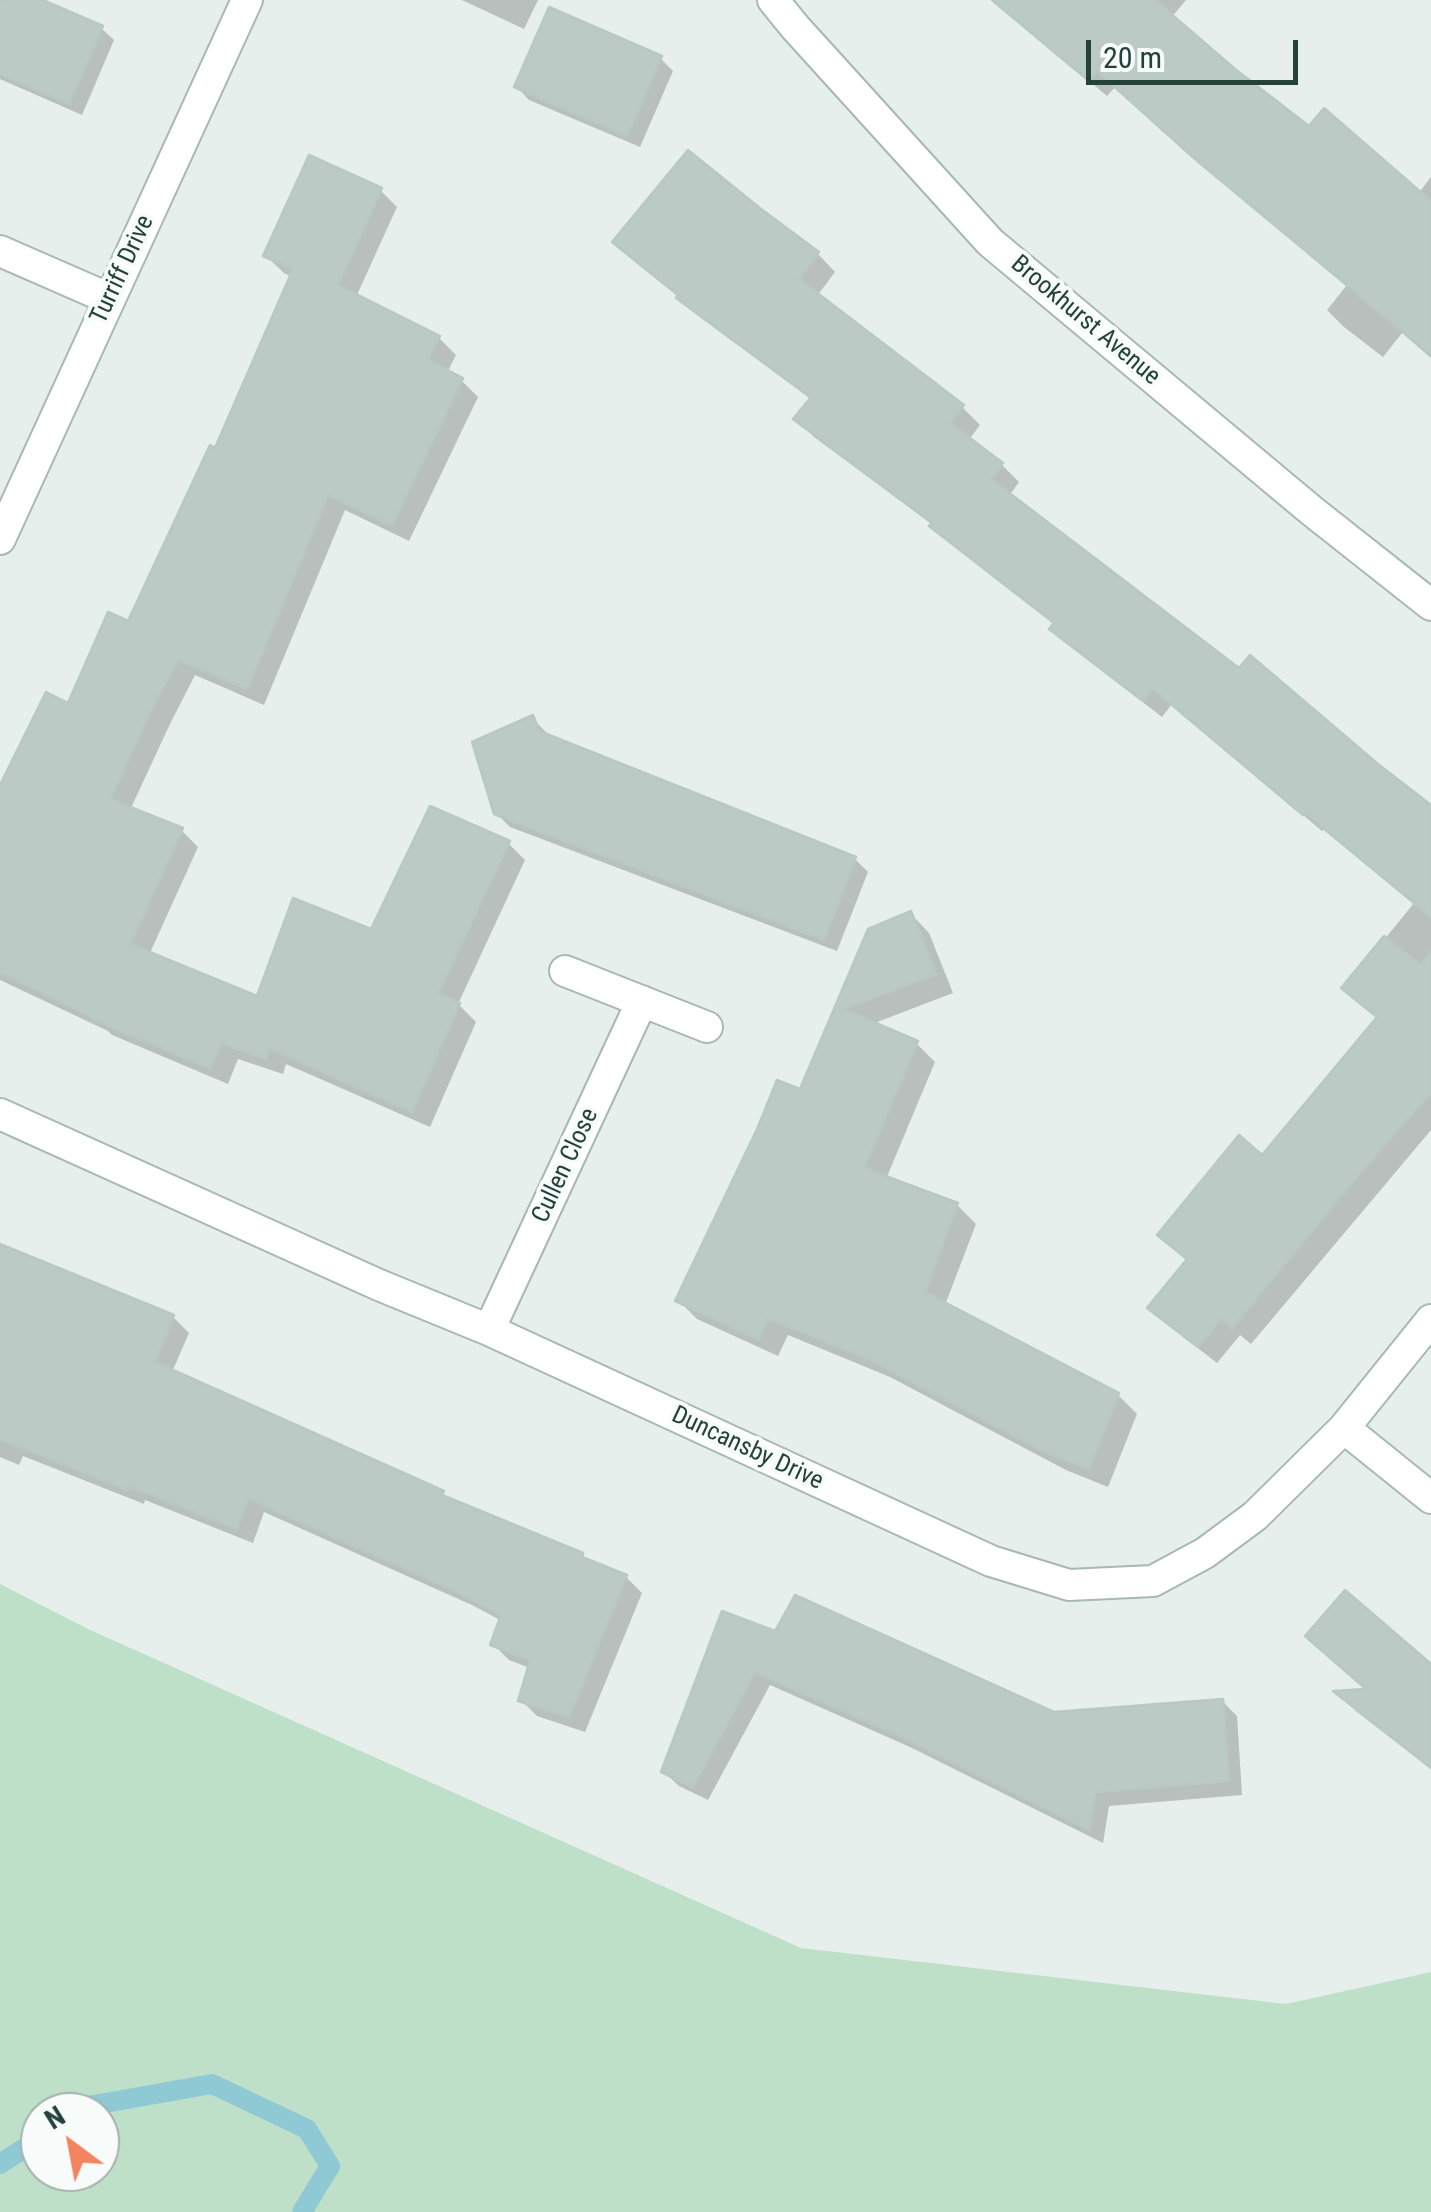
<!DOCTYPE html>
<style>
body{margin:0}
#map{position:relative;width:1431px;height:2212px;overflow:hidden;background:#e6efeb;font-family:"Roboto Condensed",sans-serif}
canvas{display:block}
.north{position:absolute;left:20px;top:2092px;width:100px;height:100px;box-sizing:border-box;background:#f7fbf9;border:2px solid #a3b1ad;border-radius:50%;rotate:328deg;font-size:28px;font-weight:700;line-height:40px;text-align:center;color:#24423a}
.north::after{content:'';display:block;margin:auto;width:35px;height:45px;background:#f4845f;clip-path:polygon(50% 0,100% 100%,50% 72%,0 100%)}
.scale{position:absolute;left:1086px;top:40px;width:212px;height:45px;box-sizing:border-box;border:5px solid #24423a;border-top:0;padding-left:12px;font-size:30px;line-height:35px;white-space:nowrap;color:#24423a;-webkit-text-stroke:8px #f7fbf9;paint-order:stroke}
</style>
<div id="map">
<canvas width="1431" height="2212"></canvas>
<div class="north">N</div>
<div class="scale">20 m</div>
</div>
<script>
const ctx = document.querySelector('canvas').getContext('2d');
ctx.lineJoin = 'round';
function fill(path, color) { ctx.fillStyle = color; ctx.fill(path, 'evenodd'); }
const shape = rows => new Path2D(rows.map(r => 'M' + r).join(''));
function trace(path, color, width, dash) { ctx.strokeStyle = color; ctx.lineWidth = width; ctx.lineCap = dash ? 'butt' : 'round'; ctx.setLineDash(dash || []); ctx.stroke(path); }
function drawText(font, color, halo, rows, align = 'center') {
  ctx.font = font + ' "Roboto Condensed",sans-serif'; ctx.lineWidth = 8; ctx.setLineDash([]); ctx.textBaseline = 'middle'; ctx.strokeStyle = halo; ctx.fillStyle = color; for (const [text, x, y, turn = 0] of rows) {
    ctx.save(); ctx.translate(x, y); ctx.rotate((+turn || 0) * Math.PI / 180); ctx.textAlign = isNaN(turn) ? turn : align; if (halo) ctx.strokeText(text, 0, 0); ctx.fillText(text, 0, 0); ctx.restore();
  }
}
const green = shape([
 [0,1584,88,1629,801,1948,1286,2004,1431,1972,1431,2212,0,2212],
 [40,2112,100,2112,100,2172,40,2172]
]);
const shadow = shape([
 [0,0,38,0,101,28,114,40,82,115,0,79],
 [462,0,538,0,524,29],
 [1017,0,1186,0,1171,18,1309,130,1418,194,1431,177,1431,358,1402,333,1383,357,1344,327,1327,310,1347,285,1216,176,1116,86,1107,96,1033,33],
 [660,58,673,71,640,147,529,100,517,87],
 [380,190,397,207,356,297,439,338,456,355,447,373,461,380,478,397,409,541,345,510,264,705,195,675,170,724,130,810,181,830,198,847,149,955,258,999,372,932,508,843,525,860,458,1004,476,1022,430,1127,286,1064,283,1074,238,1059,228,1084,112,1035,108,1031,0,980,0,807,69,706,129,624,216,451,292,277,284,273,266,256],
 [760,211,818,254,835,272,817,296,962,407,980,425,969,440,1002,465,1019,482,1009,496,1239,672,1431,809,1431,1130,1251,1344,1240,1335,1217,1363,1168,1325,1151,1308,1189,1261,1161,1235,1263,1158,1379,1019,1345,988,1414,903,1324,829,1322,831,1172,704,1162,717,1070,646,1053,629,1056,625,950,543,933,525,814,437,797,419,812,400,697,315,679,297,633,259,615,241],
 [532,718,545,731,548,737,855,859,868,872,837,951,510,827,496,813],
 [911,914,929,933,953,993,872,1024,916,1043,935,1062,886,1179,957,1205,976,1224,945,1305,1118,1395,1137,1414,1108,1487,1066,1470,890,1377,788,1335,778,1356,697,1319,678,1300,801,1093,870,930],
 [0,1247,173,1317,189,1333,172,1372,442,1494,450,1501,582,1555,589,1563,626,1577,642,1593,585,1732,537,1716,521,1700,530,1668,509,1660,493,1644,502,1621,474,1606,264,1512,253,1543,145,1500,144,1504,23,1456,19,1465,0,1457],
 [776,1634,1054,1715,1222,1701,1237,1716,1242,1795,1109,1806,1103,1843,910,1747,770,1685,708,1800,679,1786,664,1772],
 [1308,1636,1431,1668,1431,1769,1357,1712,1338,1693,1369,1691]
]);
const stream = shape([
 [79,2112,88,2106,212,2084,307,2129,330,2166,302,2212],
 [0,2164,40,2138]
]);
const building = shape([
 [0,0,43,0,103,26,69,104,0,74,0,0],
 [992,0,1155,0,1235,69,1309,126,1324,108,1431,201,1431,355,1195,159,1097,71,1089,81,992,0],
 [549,7,662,56,627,136,514,87,549,7],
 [688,150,761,209,819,252,799,279,964,405,950,423,1003,463,991,479,1239,668,1250,655,1378,764,1431,805,1431,917,1305,813,1303,815,1153,689,1143,701,1049,629,1054,623,929,526,932,523,793,419,811,397,676,298,678,295,612,242,688,150],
 [309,155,382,188,338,285,440,336,428,360,463,378,392,525,328,495,247,689,178,660,153,706,110,799,183,828,130,944,257,996,293,898,371,929,430,806,510,841,438,993,460,1003,412,1112,269,1048,266,1059,221,1043,210,1068,92,1019,92,1017,0,972,0,785,46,692,68,703,108,612,128,621,210,445,215,448,293,269,263,256,309,155],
 [533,715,539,731,856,857,824,940,494,814,472,742,533,715],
 [911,911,936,974,843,1009,918,1041,864,1168,958,1203,925,1292,1119,1393,1089,1469,1045,1452,868,1359,768,1318,759,1339,675,1301,758,1127,777,1080,800,1089,868,929,911,911],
 [1384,936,1421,965,1431,952,1431,1092,1350,1185,1232,1328,1221,1319,1198,1347,1147,1308,1187,1259,1157,1235,1239,1135,1262,1155,1377,1017,1341,988,1384,936],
 [0,1244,174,1315,155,1362,444,1491,442,1495,583,1553,582,1557,627,1575,569,1717,518,1701,530,1660,490,1645,501,1615,455,1591,248,1498,237,1529,129,1486,128,1490,0,1439,0,1244],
 [1345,1590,1431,1664,1431,1768,1333,1691,1366,1689,1305,1636,1345,1590],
 [795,1595,1054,1712,1223,1699,1229,1781,1095,1792,1089,1830,893,1733,755,1672,693,1787,661,1772,722,1611,775,1631,795,1595]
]);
const minor = shape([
 [773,0,795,27,990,242,1312,511,1431,605],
 [0,251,110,299],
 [0,539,247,0],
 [565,971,707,1027],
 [0,1114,379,1285,489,1330,991,1561,1069,1585,1153,1581,1205,1553,1255,1516,1344,1428,1431,1320],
 [489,1330,642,1001],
 [1344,1428,1431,1498]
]);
const streetNames = [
 ["Turriff Drive",123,270,-65],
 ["Brookhurst Avenue",1085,321,40],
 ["Cullen Close",566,1166,-65],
 ["Duncansby Drive",747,1449,25]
];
fill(green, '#bfe0c8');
fill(shadow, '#0003');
trace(stream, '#8ec9d4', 20);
fill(building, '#bbcac4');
trace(building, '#b8c9c2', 2.5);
trace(minor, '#a8b8b2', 34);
trace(minor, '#fff', 30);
drawText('25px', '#24423a', '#f7fbf9', streetNames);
</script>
